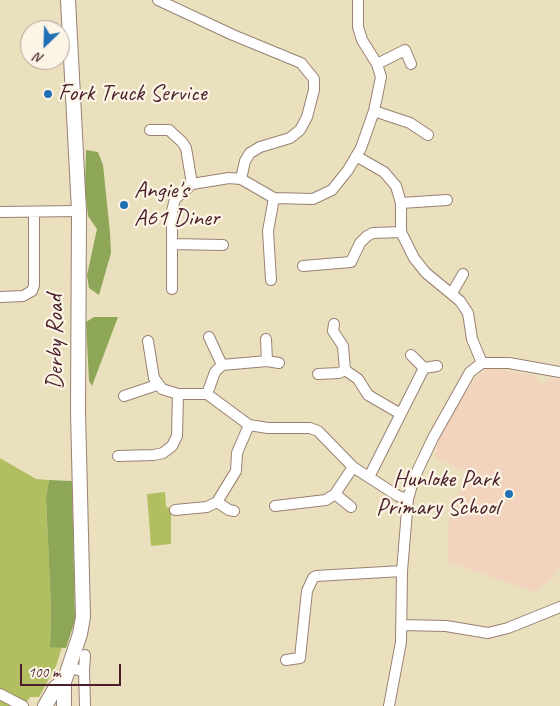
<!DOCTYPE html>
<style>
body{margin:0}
#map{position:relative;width:560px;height:706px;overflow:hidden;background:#eae0bd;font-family:Caveat,sans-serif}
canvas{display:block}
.north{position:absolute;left:20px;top:20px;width:50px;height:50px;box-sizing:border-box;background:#fcf5e5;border:1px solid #b59f9b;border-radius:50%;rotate:204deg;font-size:14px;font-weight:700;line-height:20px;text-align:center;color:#4a1f2b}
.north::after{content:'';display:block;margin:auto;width:18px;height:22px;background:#1f6fb2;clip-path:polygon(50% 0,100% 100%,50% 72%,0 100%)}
.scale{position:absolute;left:20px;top:664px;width:101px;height:22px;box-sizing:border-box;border:2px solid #4a1f2b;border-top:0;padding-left:6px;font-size:15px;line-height:18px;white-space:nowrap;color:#4a1f2b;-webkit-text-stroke:4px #fcf5e5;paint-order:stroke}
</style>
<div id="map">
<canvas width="560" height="706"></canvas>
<div class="north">N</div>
<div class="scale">100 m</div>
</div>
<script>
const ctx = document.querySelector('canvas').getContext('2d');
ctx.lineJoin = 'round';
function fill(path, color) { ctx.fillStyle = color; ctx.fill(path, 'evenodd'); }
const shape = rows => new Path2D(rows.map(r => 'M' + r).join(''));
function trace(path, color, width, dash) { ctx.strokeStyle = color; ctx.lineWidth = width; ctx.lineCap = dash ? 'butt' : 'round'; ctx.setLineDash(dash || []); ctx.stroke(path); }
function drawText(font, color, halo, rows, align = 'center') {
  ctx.font = font + ' Caveat,sans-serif'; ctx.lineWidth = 4.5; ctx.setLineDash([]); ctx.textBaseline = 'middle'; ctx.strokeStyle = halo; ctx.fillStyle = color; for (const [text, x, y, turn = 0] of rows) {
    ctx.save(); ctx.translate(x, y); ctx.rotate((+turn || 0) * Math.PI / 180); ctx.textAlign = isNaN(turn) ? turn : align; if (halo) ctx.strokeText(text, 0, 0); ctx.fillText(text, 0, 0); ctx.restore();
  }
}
const built = shape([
 [495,369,533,375,541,384,554,378,560,379,560,564,553,578,535,592,448,562,449,517,467,472,434,457,439,438,464,394,479,374,486,370]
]);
const green = shape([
 [0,458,36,479,49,480,46,497,51,610,50,647,62,647,56,666,39,697,30,697,24,706,0,706],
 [165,492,166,507,171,508,171,544,151,546,147,494]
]);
const forest = shape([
 [86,150,98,152,103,165,110,233,111,253,99,295,89,288,87,275,97,229,88,216,85,188],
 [94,317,118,317,92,386,89,381,86,322],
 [49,480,72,481,75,620,66,648,50,647,51,610,46,497]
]);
const minor = shape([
 [158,0,233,35,301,63,314,79,314,90,307,117,300,130,290,138,260,147,250,153,245,161,241,179],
 [377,64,405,50,411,64],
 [374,111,410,123,428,135],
 [150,130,169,130,182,142,186,148,192,184],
 [356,156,384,172,396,186,401,203,401,232,414,258,426,273,460,301,468,313,472,339,482,363],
 [401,203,447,200],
 [0,212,79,211],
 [172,244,223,245],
 [303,266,351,262,360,243,367,236,373,233,401,232],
 [271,280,268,231,274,198],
 [172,289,172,211,175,199,192,184,229,178,241,179,274,198,313,199,332,190,348,170,361,148,374,111,381,77,377,64,362,40,358,27,358,0],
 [452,293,463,274],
 [0,297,23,296,32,291,34,285,34,212],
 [334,324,333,331,343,346,345,370,358,379,368,395,399,413],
 [209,337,222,365,267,361,266,339],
 [148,341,154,378,162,389,178,394,207,394,249,425,268,428,310,428,318,431,353,467,398,496,408,499],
 [267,361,279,363],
 [424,368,437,366],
 [318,374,339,373,345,370],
 [207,394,215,372,222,365],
 [124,396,157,385],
 [118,456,154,455,163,453,172,446,177,436,178,394],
 [369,477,424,368,411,355],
 [335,494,351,507],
 [217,502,236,471,237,453,249,425],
 [275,506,326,500,335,494,353,467],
 [175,510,207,507,217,502,229,510,234,511],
 [401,625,446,626,488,633,508,628,560,607],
 [286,660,300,658,307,591,313,578,316,576,402,571],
 [69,668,84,671,85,706],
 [84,671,85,655],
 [0,694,23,706],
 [389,706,401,642,402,571,408,499,414,478,433,438,470,372,482,363,509,363,560,372]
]);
const highway = shape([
 [45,706,56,687,64,682],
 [64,706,64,682,80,634,83,617,78,412,79,211,68,0]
]);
const markers = [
 [48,94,5,"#1f6fb2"],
 [124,205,5,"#1f6fb2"],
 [509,494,5,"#1f6fb2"]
];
const poiNames = [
 ["Fork Truck Service",58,94],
 ["Angie's",134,191],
 ["A61 Diner",134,219],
 ["Hunloke Park",499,480,"right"],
 ["Primary School",499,508,"right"]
];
const streetNames = [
 ["Derby Road",56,342,-90]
];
fill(built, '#f2d4be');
fill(green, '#b2bf61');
fill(forest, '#8da657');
trace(minor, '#9a8074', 12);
trace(highway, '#9a8074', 16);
trace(minor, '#fff', 10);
trace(highway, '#fff', 14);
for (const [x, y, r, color] of markers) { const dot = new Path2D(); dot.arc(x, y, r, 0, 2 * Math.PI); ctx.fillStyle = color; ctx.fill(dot); trace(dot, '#fcf5e5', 2); }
drawText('24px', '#4a1f2b', '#fcf5e5', poiNames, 'left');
drawText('24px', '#4a1f2b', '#fcf5e5', streetNames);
</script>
